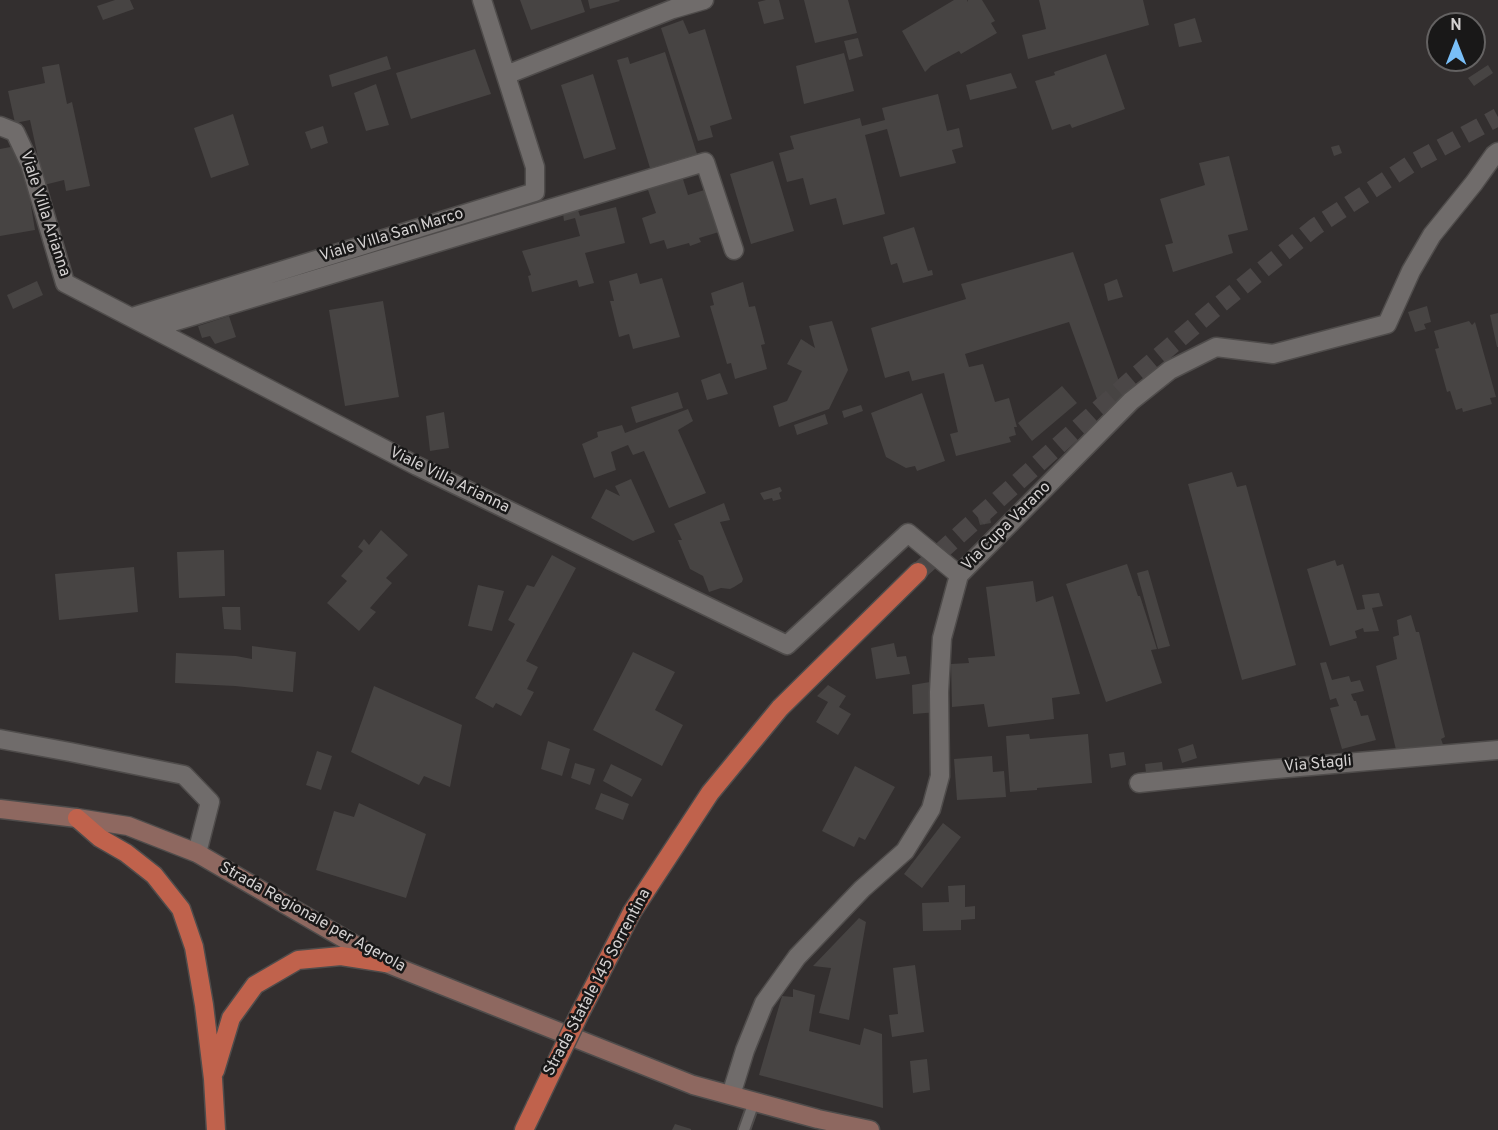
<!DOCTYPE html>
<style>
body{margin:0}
#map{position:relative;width:1498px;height:1130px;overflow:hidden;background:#332f2f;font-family:Overpass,sans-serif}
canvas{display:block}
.north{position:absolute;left:1426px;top:12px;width:60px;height:60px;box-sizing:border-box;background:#191818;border:2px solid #646262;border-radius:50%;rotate:0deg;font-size:16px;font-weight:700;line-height:24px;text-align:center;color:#d4d1d1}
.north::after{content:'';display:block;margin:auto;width:21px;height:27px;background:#79bff8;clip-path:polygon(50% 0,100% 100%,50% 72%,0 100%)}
</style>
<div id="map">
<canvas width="1498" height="1130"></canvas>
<div class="north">N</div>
</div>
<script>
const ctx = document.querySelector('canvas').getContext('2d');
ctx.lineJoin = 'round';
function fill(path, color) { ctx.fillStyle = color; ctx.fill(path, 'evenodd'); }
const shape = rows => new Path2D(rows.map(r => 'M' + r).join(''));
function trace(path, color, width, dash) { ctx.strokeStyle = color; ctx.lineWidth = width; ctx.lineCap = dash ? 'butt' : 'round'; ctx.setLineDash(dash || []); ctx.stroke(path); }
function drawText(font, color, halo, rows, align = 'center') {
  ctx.font = font + ' Overpass,sans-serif'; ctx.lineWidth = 5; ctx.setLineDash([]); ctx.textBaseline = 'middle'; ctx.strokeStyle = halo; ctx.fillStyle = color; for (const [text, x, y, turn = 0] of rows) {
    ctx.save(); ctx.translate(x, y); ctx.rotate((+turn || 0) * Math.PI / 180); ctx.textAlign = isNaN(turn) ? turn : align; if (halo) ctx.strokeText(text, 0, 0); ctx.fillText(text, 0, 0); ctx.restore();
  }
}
const building = shape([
 [115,0,130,0,134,9,103,20,97,6],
 [520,0,581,0,585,12,531,30],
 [588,0,619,0,620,1,590,9],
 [766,0,779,0,784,19,764,24,758,2],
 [804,0,848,0,857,33,815,43],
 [954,0,967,0,967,2,968,0,982,0,995,21,991,23,997,33,961,54,959,51,931,66,925,72,902,31],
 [1039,0,1143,0,1149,25,1028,59,1022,35,1046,29],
 [1195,18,1202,42,1179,47,1174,24],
 [683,20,689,34,705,29,732,119,710,126,713,137,698,141,661,28],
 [858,38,863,56,849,60,844,41],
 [475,49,491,94,411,119,396,73],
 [665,52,697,154,650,168,617,60,628,57,630,64],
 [844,53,854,91,804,104,796,66],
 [1106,54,1125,109,1072,128,1070,124,1052,130,1035,81,1055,75,1054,72],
 [387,56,391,69,332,87,329,75],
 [59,64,67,104,72,102,90,186,66,191,64,180,44,185,30,120,15,123,8,91,45,83,42,67],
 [1488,65,1493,73,1474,86,1468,78],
 [1011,73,1017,88,970,100,966,85],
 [593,74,616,149,584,159,561,85],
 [376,84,389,125,366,131,354,93],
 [938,94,947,131,959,128,963,147,952,150,956,163,900,177,887,129,865,135,885,214,843,225,836,198,810,205,803,178,787,182,779,153,794,149,790,136,860,118,862,126,885,120,882,108],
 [233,114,249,165,211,178,194,128],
 [323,126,328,143,311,149,305,132],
 [21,145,35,230,0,236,0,149],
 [1339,145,1342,153,1334,156,1331,147],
 [1229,156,1248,230,1228,235,1233,253,1173,272,1165,245,1173,243,1160,199,1205,185,1199,163],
 [773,161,794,231,751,244,730,174],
 [682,176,688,195,711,188,719,232,699,238,701,242,690,246,689,243,667,249,664,240,650,244,642,218,656,213,647,187],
 [616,207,625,243,585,253,594,283,579,287,577,280,532,292,528,276,531,275,522,251,580,236,575,218,564,221,563,213,578,210,580,216],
 [914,227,928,271,932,270,933,275,903,283,897,263,891,265,883,237],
 [1073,252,1126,401,1101,410,1069,322,965,354,969,367,983,364,995,402,1009,398,1017,427,1014,427,1016,435,1009,437,1011,442,956,456,950,434,958,432,944,373,912,381,909,371,885,378,871,328,966,299,961,284],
 [637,273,640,284,662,278,680,337,633,349,629,334,619,337,610,301,614,301,609,281],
 [1117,279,1123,297,1108,301,1104,284],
 [37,281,43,295,13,309,7,295],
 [743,282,749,307,755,306,765,344,761,345,767,369,735,379,731,363,727,364,710,306,714,305,711,293],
 [383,301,399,397,345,406,329,310],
 [1427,306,1431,322,1424,324,1426,329,1415,332,1408,312],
 [1498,313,1498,347,1497,347,1490,315],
 [229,316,236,337,215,344,210,336,202,338,198,326],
 [832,321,848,370,829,409,779,427,773,406,787,401,802,371,787,364,801,339,815,348,809,326],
 [1469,321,1472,325,1475,322,1496,397,1490,398,1492,404,1463,412,1462,408,1456,410,1450,391,1447,392,1435,349,1439,348,1434,331],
 [720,373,728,394,707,400,701,380],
 [1062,386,1077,403,1032,441,1018,423],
 [678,392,683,408,636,423,631,407],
 [922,393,945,461,917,471,915,466,906,468,886,457,871,413],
 [861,405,863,411,844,418,842,411],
 [688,409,693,421,678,430,706,493,669,508,644,451,633,455,628,445,611,452,616,470,594,478,582,444,598,437,597,432,622,425,625,433],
 [444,412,449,448,430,451,426,416],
 [825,414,828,424,797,435,794,425],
 [1232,472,1237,487,1246,485,1296,665,1242,680,1188,484],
 [631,479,655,532,633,541,591,518,606,489,620,496,615,486],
 [780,487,782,491,779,493,781,499,773,501,772,498,764,500,760,493],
 [724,503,730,520,720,522,743,579,742,582,734,587,730,589,721,588,709,592,703,576,690,569,678,540,682,540,674,524],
 [988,507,991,523,980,525,976,511],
 [381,530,408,555,386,578,392,583,370,608,376,612,359,631,327,603,347,581,341,576,363,551,358,547,364,539,369,545],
 [224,550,225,596,179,598,177,552],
 [552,555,576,568,526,661,538,667,527,689,534,692,521,716,496,703,493,708,475,698,515,624,508,620,527,585,534,587],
 [1335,560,1337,566,1343,564,1357,610,1365,609,1362,595,1379,593,1383,606,1372,608,1379,631,1364,632,1363,628,1355,631,1357,638,1330,646,1307,569],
 [1127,564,1138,596,1140,596,1157,649,1151,650,1162,683,1106,702,1066,584],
 [134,567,138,612,59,620,55,574],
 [1148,570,1170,646,1158,649,1137,573],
 [1033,581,1036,602,1053,596,1080,694,1052,698,1054,719,988,727,984,704,952,707,951,664,969,663,968,658,995,656,986,587],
 [478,585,504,591,492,631,468,626],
 [222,607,240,607,241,630,224,629],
 [1411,615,1416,632,1419,632,1445,737,1441,739,1445,750,1397,754,1376,666,1397,659,1393,637,1399,635,1397,620],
 [894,643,897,657,906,656,910,674,876,679,871,648],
 [252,646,296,652,293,692,235,686,175,683,176,653,236,656,252,659],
 [633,652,675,672,655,710,683,725,662,766,593,730],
 [1326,662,1332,680,1349,676,1351,682,1360,680,1364,691,1351,694,1354,701,1356,701,1361,716,1368,715,1376,740,1342,749,1330,708,1339,706,1336,698,1330,700,1320,663],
 [936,681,938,712,913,714,912,685],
 [828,685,846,696,839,707,851,714,838,735,816,722,828,702,817,696],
 [374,686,462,725,450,787,424,776,419,785,351,752],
 [1029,734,1030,739,1088,734,1092,783,1037,788,1037,790,1010,792,1006,736],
 [548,741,570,749,562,776,541,769],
 [1193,744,1197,758,1182,763,1178,749],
 [317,751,332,756,321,790,306,785],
 [1124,752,1126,765,1111,768,1109,754],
 [992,756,993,772,1004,771,1006,797,957,800,954,759],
 [1162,762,1163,770,1146,772,1145,764],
 [575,763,595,769,590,785,571,778],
 [611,764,642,779,632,797,603,781],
 [855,766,895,787,865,840,859,837,854,847,822,831],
 [601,793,629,804,623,820,595,809],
 [359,803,426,834,406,898,316,870,334,811,354,817],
 [943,823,961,837,922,888,904,874],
 [965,885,965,907,975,906,975,919,961,920,961,930,923,931,922,903,949,902,948,886],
 [859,918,866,922,849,1020,819,1013,831,968,813,966],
 [915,965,924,1032,892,1037,889,1015,898,1014,893,968],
 [793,989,815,995,809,1031,860,1045,864,1028,882,1034,883,1108,759,1075,782,996,793,997],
 [927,1059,930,1090,913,1093,910,1061],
 [675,1124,691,1129,691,1130,672,1130]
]);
const trunkTunnel = shape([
 [918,572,1131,380,1218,306,1315,227,1414,162,1498,117]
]);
const service = shape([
 [744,1130,754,1102]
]);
const minor = shape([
 [506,75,673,9,704,0],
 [0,126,15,132,30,164,65,283,417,466,787,645,908,533,959,575],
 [132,317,535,192,535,167,482,0],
 [153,328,705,162,734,250],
 [1139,783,1264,770,1498,750],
 [731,1095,745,1050,764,1003,797,957,862,889,905,851,931,809,940,776,939,692,942,638,959,575,1131,401,1170,370,1216,347,1273,354,1387,324,1411,271,1432,235,1474,183,1494,155,1498,152]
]);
const tertiary = shape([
 [0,739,70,752,184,775,210,802,197,853]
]);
const secondary = shape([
 [0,809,77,818,128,826,197,853,386,963,693,1085,818,1119,870,1130]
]);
const trunk = shape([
 [77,818,100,838,126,853,154,875,181,909,194,947,204,1005,213,1079,216,1130],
 [632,912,710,793,780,708,918,572],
 [215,1071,231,1018,255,985,298,960,341,956,386,963],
 [524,1130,536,1105]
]);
const trunkBridge = shape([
 [536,1105,578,1017,632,912]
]);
const streetNames = [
 ["Viale Villa Arianna",44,214,72],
 ["Viale Villa San Marco",392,236,-17],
 ["Viale Villa Arianna",449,481,26],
 ["Via Cupa Varano",1007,527,-45],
 ["Via Stagli",1318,765,-5],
 ["Strada Regionale per Agerola",312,918,29],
 ["Strada Statale 145 Sorrentina",598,983,-62]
];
fill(building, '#474443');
trace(trunkTunnel, '#4b4747', 18, [18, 9]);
trace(service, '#4f4c4b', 14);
trace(minor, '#4f4c4b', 21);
trace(tertiary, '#4f4c4b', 21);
trace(secondary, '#4f4c4b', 21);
trace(trunk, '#4f4c4b', 21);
trace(service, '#706c6b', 10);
trace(minor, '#706c6b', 18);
trace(tertiary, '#706c6b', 18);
trace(secondary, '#8e6860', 18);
trace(trunk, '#c0624c', 18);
trace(trunkBridge, '#4f4c4b', 21, []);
trace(trunkBridge, '#c0624c', 18);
drawText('16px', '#d4d1d1', '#191818', streetNames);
</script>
